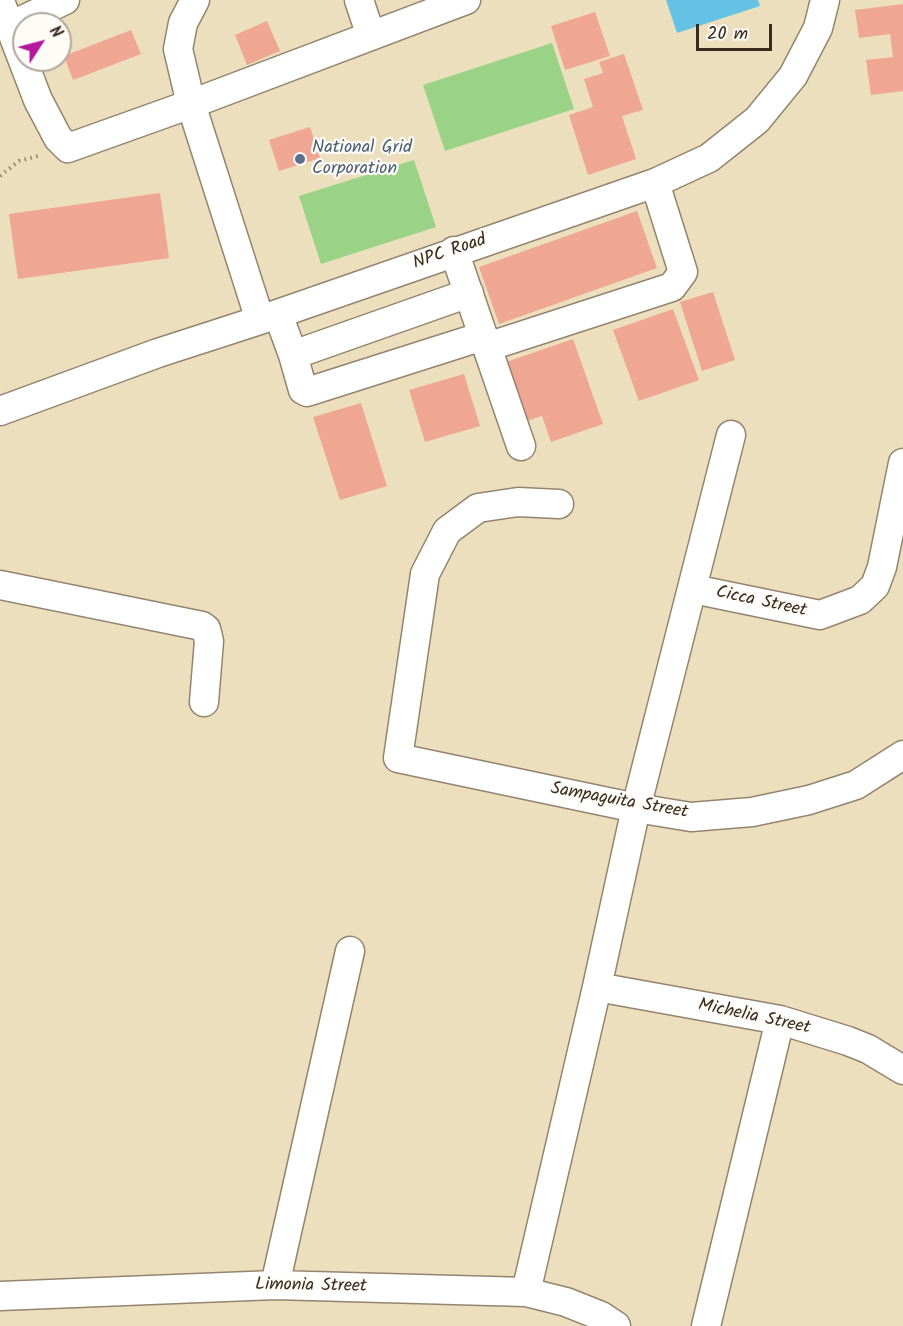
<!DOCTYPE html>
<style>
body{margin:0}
#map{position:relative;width:903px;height:1326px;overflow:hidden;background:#ecdfbd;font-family:Kalam,sans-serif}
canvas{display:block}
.north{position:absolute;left:12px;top:12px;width:60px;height:60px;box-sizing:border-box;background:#fdfcf7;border:2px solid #afa8a0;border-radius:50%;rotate:54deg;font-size:16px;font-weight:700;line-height:24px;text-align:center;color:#3b2a1e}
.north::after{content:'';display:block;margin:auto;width:21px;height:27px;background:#b5179e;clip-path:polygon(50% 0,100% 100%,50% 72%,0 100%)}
.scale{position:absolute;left:696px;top:24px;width:76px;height:27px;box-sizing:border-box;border:3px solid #3b2a1e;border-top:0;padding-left:8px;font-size:18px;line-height:21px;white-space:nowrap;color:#3b2a1e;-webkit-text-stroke:4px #fdfcf7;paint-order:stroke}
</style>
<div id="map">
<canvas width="903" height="1326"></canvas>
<div class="north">N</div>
<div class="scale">20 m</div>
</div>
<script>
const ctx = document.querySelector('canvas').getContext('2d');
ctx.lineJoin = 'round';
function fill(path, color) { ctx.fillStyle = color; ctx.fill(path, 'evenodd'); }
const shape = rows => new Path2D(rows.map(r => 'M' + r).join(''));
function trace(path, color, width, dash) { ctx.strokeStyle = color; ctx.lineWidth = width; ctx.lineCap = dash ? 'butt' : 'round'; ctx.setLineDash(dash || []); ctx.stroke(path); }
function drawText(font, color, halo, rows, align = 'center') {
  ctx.font = font + ' Kalam,sans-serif'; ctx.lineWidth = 4.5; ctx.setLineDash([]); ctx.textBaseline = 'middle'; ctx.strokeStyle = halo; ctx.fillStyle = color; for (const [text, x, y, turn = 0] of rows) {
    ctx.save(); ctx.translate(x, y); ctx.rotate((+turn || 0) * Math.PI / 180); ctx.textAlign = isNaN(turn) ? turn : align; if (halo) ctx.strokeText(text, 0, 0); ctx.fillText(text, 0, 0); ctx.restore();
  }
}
const green = shape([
 [552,43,574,109,445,151,423,85],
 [414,160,436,227,321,264,299,196]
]);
const water = shape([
 [666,0,758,0,760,6,677,33]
]);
const building = shape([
 [903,4,903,91,871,95,866,60,893,57,890,34,859,38,855,10],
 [595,12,610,56,565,70,551,26],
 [267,21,280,51,247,65,235,35],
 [131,30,141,54,73,80,64,56],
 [624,54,643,110,622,116,636,159,588,175,569,115,593,107,584,79,603,73,599,62],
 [310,127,320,158,279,171,269,140],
 [160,193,169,258,18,279,9,214],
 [637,211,657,268,499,324,479,267],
 [713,292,735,360,702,371,680,302],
 [673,309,699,380,639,401,613,330],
 [573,339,603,424,551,442,542,416,527,421,506,362],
 [464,374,480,426,425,442,409,390],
 [361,403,387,486,340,500,313,417]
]);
const path = shape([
 [0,176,19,161,38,156]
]);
const minor = shape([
 [195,0,183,23,178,49,191,104,260,320],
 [359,0,371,36],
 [0,1,38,100,58,138,68,148,191,104,466,0],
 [10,26,65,0],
 [454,251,521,446],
 [278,314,293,355,469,293],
 [487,347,672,287,683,272,655,183],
 [293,355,303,390,307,392,483,336],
 [0,411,158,353,260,320,655,183,709,158,757,120,793,76,818,28,825,0],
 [559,504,518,502,478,508,447,531,425,574,398,758,636,808,691,817,752,812,809,800,856,785,903,755],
 [0,585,202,626,206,629,209,641,204,702],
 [693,589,820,615,860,600,875,586,882,567,903,463],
 [597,987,780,1020,848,1041,868,1049,903,1070],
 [275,1285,350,951],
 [526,1292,597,987,636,808,731,435],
 [0,1296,275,1285,526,1292,566,1302,601,1316,616,1326],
 [706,1326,780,1020]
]);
const markers = [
 [300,159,6,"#5c6f8a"]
];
const serviceNames = [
 ["National Grid",312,149],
 ["Corporation",312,170]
];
const streetNames = [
 ["NPC Road",450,253,-19],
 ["Cicca Street",761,603,12],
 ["Sampaguita Street",619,802,10],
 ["Michelia Street",754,1018,12],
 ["Limonia Street",311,1287,1]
];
fill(green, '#9ad386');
fill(water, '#66c2e4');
fill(building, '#efa693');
trace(minor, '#94846e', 31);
trace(path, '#94846e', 4, [1.5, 4.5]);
trace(minor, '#fff', 28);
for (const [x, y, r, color] of markers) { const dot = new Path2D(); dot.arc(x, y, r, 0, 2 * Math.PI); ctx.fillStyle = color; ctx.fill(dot); trace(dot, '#fdfcf7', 2); }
drawText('18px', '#4e5e75', '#fdfcf7', serviceNames, 'left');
drawText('18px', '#3b2a1e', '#fdfcf7', streetNames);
</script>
